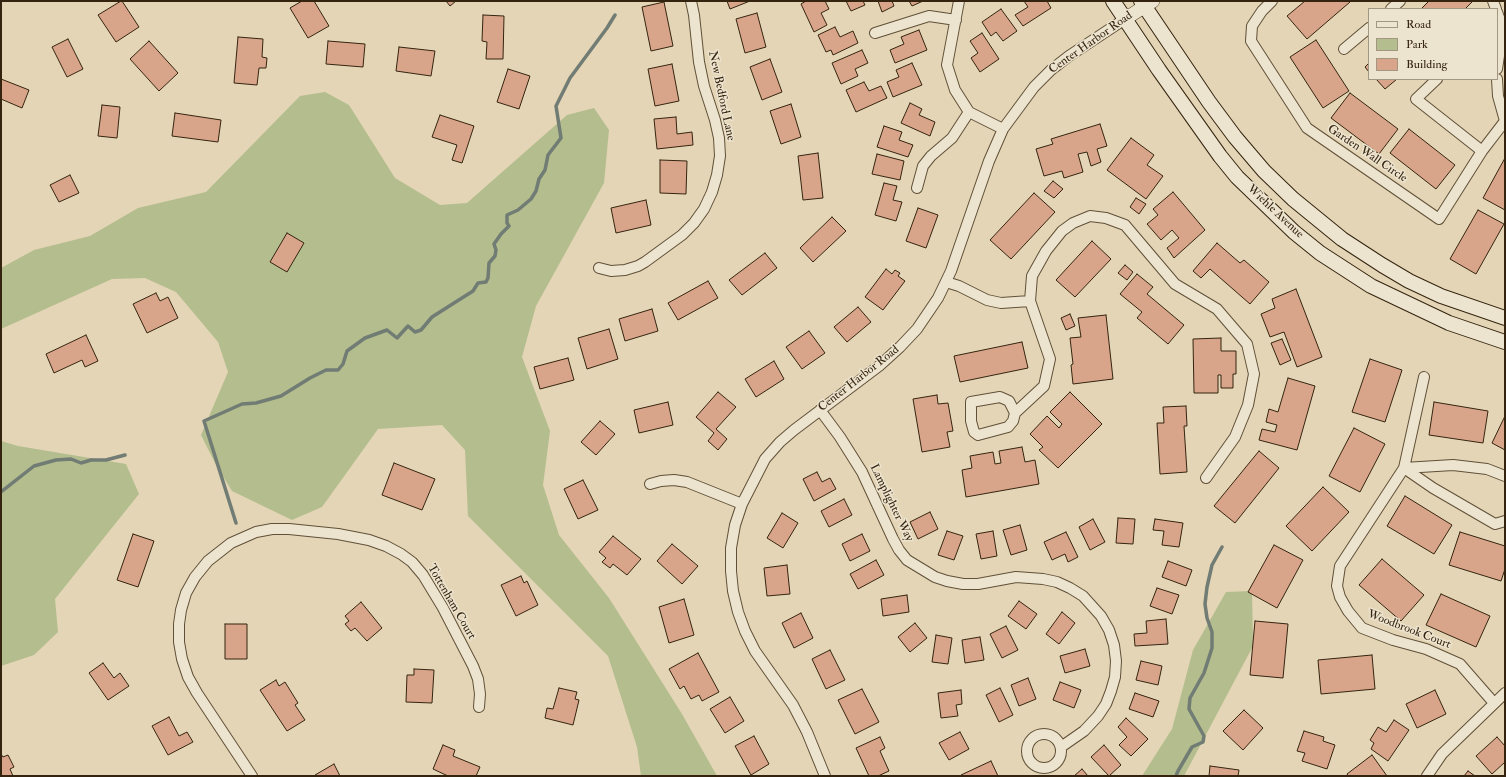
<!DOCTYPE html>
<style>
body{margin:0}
#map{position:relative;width:1506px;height:777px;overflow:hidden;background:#e3d5b5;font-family:"IM FELL Double Pica",serif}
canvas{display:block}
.frame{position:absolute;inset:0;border:2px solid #34240f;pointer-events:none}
.legend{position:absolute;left:1368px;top:8px;width:130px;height:72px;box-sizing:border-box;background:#ede4cf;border:1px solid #a39782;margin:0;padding:5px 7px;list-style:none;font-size:12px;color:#34240f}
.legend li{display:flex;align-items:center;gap:8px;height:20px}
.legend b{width:20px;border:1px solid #a39782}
</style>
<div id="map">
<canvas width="1506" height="777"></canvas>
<div class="frame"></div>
<ul class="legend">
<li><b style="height:5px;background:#ede4cf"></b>Road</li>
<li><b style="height:11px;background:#b4bd8d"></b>Park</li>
<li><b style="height:11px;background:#d9a58a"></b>Building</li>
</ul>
</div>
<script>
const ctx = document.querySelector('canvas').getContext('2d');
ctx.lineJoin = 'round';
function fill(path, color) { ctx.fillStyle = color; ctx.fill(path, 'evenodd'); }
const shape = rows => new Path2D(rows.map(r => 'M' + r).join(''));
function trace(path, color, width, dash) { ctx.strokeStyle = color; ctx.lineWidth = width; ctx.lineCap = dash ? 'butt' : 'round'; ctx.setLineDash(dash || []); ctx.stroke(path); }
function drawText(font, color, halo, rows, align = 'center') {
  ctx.font = font + ' "IM FELL Double Pica",serif'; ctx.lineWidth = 3; ctx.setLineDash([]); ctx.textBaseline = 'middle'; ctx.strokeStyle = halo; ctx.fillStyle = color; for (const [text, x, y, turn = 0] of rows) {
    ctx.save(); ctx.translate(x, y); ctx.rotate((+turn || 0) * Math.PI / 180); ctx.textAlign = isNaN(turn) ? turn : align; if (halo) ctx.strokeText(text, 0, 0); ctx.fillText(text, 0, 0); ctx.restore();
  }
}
const green = shape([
 [325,92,349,105,395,178,440,205,467,203,567,115,594,108,609,130,604,183,536,306,522,357,550,431,543,485,559,535,609,598,682,714,717,776,641,776,637,747,608,656,468,516,465,450,442,425,378,429,322,507,292,520,232,491,215,463,201,435,228,372,218,342,176,292,145,278,112,279,1,329,1,268,34,250,90,236,138,208,206,192,300,96],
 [1,441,18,446,126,464,139,494,55,599,58,632,34,655,1,666],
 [1252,591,1253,646,1184,776,1142,776,1172,729,1193,650,1226,592]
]);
const stream = shape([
 [1,492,34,466,56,460,71,459,81,463,91,460,106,460,125,455],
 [236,523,204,421,242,404,256,403,281,396,310,378,326,370,338,370,343,364,347,351,365,338,387,330,397,338,408,326,415,332,421,330,432,317,473,291,478,283,486,282,488,278,489,263,495,256,496,250,494,244,501,234,509,226,507,223,507,215,518,210,531,199,536,191,539,179,545,170,548,155,561,138,556,106,570,78,607,28,615,15],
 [1176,776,1178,771,1192,747,1203,742,1204,736,1189,709,1190,698,1204,673,1212,648,1212,632,1207,618,1205,604,1207,587,1212,565,1222,547]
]);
const building = shape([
 [121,1,122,1,139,27,116,42,98,15,121,1],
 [302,1,314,1,329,26,308,38,290,8,302,1],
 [446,1,456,1,450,6,446,1],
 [727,1,750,1,730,9,727,1],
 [806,1,825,1,829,9,821,13,827,25,814,32,801,4,806,1],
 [846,1,863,1,865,5,851,11,846,1],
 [878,1,892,1,894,6,882,12,878,1],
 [909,1,923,1,912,6,909,1],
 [1024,1,1047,1,1051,8,1023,26,1015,15,1028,7,1024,1],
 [1305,1,1349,1,1350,2,1307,39,1287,16,1305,1],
 [1429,1,1473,1,1465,9,1421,9,1429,1],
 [664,2,673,46,651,51,642,7,664,2],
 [1001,9,1017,31,1003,41,996,32,991,36,982,22,1001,9],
 [757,13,766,47,745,53,736,19,757,13],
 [483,15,504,16,503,59,486,59,487,42,482,41,483,15],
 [835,27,840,37,853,31,858,43,833,55,831,50,826,52,818,35,835,27],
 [919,30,927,50,895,63,890,50,904,44,901,37,919,30],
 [982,33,999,59,980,72,971,58,978,53,970,41,982,33],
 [238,37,263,39,262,57,267,58,266,68,259,68,257,85,234,83,238,37],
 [68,39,83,69,67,77,52,47,68,39],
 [1316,40,1349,91,1323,108,1290,57,1316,40],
 [149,41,178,73,159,91,130,59,149,41],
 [328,41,365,44,363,67,326,64,328,41],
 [399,47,435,51,431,76,396,71,399,47],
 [862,50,868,63,855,69,858,76,841,84,832,63,862,50],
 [770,59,782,92,762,100,750,67,770,59],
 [912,63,922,85,893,97,887,82,899,77,896,70,912,63],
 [1369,63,1369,72,1365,67,1369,63],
 [672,64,679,101,655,106,648,69,672,64],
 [508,69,530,76,519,109,497,102,508,69],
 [1,79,29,90,22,108,1,99,1,79],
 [1376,79,1397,79,1385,89,1376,79],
 [864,82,869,91,881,86,887,98,856,112,846,90,864,82],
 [1350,93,1398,129,1379,154,1331,118,1350,93],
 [910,103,922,109,919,115,935,122,930,136,901,123,910,103],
 [791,104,801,137,781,144,770,111,791,104],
 [102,105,120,107,117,138,98,136,102,105],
 [175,113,221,120,218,142,172,136,175,113],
 [440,115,474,126,462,163,452,160,457,145,432,137,440,115],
 [676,117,677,134,692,132,693,145,657,149,654,119,676,117],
 [1100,124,1107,146,1097,149,1101,162,1091,166,1087,152,1078,154,1083,172,1064,178,1062,171,1044,176,1036,149,1053,144,1051,139,1100,124],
 [884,126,902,132,899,140,913,145,908,157,877,147,884,126],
 [1409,129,1455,165,1436,189,1390,153,1409,129],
 [1131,138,1154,155,1147,165,1163,176,1146,199,1107,170,1131,138],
 [818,153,823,198,803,200,798,156,818,153],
 [877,154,904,161,900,180,872,174,877,154],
 [1505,158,1505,210,1483,198,1505,158],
 [660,160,687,161,686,194,660,193,660,160],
 [70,175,79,193,59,202,50,185,70,175],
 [1053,181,1063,189,1054,198,1044,191,1053,181],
 [884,183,897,186,893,200,902,202,896,221,875,215,884,183],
 [1173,192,1205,230,1174,258,1167,248,1179,238,1172,230,1161,240,1147,224,1158,215,1153,209,1173,192],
 [1034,193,1055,212,1011,259,990,240,1034,193],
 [1136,198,1146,204,1139,214,1130,207,1136,198],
 [646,200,651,225,616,233,611,208,646,200],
 [918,208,938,215,926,248,906,241,918,208],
 [1478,210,1504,224,1476,274,1450,259,1478,210],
 [832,217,846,231,813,262,800,248,832,217],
 [287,233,304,243,287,272,270,262,287,233],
 [1092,241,1111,259,1075,297,1056,280,1092,241],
 [1217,243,1240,263,1244,260,1269,282,1250,304,1210,269,1201,278,1193,271,1217,243],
 [765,253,777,268,742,295,729,280,765,253],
 [1125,265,1133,272,1127,280,1118,273,1125,265],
 [886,269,892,274,895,270,900,273,898,276,905,281,883,310,865,297,886,269],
 [1137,274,1153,287,1147,294,1184,325,1168,344,1137,318,1142,312,1120,294,1137,274],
 [708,281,718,298,678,320,668,303,708,281],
 [1296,289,1322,357,1297,367,1284,332,1270,337,1261,314,1275,308,1272,299,1296,289],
 [156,293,160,301,168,297,178,318,147,333,133,304,156,293],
 [858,307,871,322,847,342,834,327,858,307],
 [652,309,658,331,625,341,619,319,652,309],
 [1070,314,1075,326,1066,330,1061,318,1070,314],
 [1106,315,1113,379,1073,384,1071,365,1073,364,1070,338,1081,337,1078,318,1106,315],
 [609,329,618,359,587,369,578,338,609,329],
 [809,331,825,353,802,369,786,347,809,331],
 [86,335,98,361,85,367,82,360,54,373,46,354,86,335],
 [1221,338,1221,351,1236,351,1236,374,1233,374,1233,388,1221,388,1221,375,1218,375,1218,393,1194,393,1193,339,1221,338],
 [1282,339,1291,360,1280,365,1271,343,1282,339],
 [1022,342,1028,368,960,382,954,356,1022,342],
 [568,358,574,380,540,389,534,367,568,358],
 [1370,359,1402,370,1385,422,1352,412,1370,359],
 [774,361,784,379,756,397,745,379,774,361],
 [1288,378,1315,386,1297,450,1259,440,1262,429,1275,432,1277,425,1266,422,1269,409,1278,412,1288,378],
 [718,392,736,407,716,429,727,439,718,450,708,441,714,433,696,417,718,392],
 [1070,392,1102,424,1058,468,1039,450,1043,447,1030,434,1047,416,1059,428,1062,424,1050,412,1070,392],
 [937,395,938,404,948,403,953,431,947,432,950,447,922,452,913,399,937,395],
 [668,402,673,425,639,433,634,410,668,402],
 [1434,402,1488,411,1483,443,1429,435,1434,402],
 [1186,406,1187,426,1184,426,1187,472,1160,474,1157,423,1164,423,1163,407,1186,406],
 [1505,416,1505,450,1492,443,1505,416],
 [600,421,615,434,596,455,581,442,600,421],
 [1354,428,1385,444,1360,492,1329,476,1354,428],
 [1022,447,1025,462,1035,460,1039,484,966,497,962,470,972,468,970,456,993,452,995,464,1001,463,999,451,1022,447],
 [1259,451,1279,468,1235,523,1214,506,1259,451],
 [394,463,435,479,422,510,382,495,394,463],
 [817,472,822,482,830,478,836,489,814,501,803,479,817,472],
 [583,480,598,510,578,519,564,489,583,480],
 [1323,487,1349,512,1312,551,1286,526,1323,487],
 [1405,496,1452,525,1434,554,1387,526,1405,496],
 [844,499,852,515,829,527,821,511,844,499],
 [930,512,938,529,918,539,910,522,930,512],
 [782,513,798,523,783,548,767,538,782,513],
 [1118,518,1135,519,1133,544,1116,543,1118,518],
 [1093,519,1105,542,1090,550,1079,527,1093,519],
 [1155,519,1183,523,1179,547,1162,545,1164,531,1153,530,1155,519],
 [1020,525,1027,550,1011,555,1003,530,1020,525],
 [947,531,963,536,954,560,938,555,947,531],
 [993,531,997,556,981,559,976,534,993,531],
 [1066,532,1078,557,1068,562,1065,554,1052,560,1044,542,1066,532],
 [1460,532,1505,546,1505,569,1501,581,1449,565,1460,532],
 [133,534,154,541,138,587,117,580,133,534],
 [862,534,870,551,850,561,842,544,862,534],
 [613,536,641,559,627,575,613,564,610,568,602,562,606,558,599,552,613,536],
 [672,544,698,566,682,584,657,561,672,544],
 [1274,545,1303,560,1277,608,1248,592,1274,545],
 [1382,559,1424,595,1401,621,1359,585,1382,559],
 [876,560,884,575,858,589,850,574,876,560],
 [1168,561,1192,570,1186,586,1162,577,1168,561],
 [787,565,790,594,767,596,764,568,787,565],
 [521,576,524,583,527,581,538,605,516,616,501,585,521,576],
 [1157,588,1179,595,1172,614,1150,606,1157,588],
 [1441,594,1490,616,1476,647,1426,625,1441,594],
 [907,595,909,612,883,616,881,599,907,595],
 [684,599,694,635,669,643,659,607,684,599],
 [1019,601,1037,614,1026,629,1008,616,1019,601],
 [361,602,382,628,367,641,355,628,351,631,345,624,349,621,345,616,361,602],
 [1062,612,1075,623,1059,644,1046,634,1062,612],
 [801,613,813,638,794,648,782,623,801,613],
 [1166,619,1168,644,1135,646,1134,634,1147,633,1146,621,1166,619],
 [1255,621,1288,624,1283,678,1250,675,1255,621],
 [915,623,927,638,910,652,898,637,915,623],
 [225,624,247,624,247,659,225,659,225,624],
 [1006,626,1018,650,1002,658,990,634,1006,626],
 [936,635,952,638,948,664,932,662,936,635],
 [980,637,984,660,965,663,962,640,980,637],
 [1085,649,1090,666,1065,673,1060,656,1085,649],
 [830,650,845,680,826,689,812,659,830,650],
 [698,653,719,692,702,701,699,695,691,699,684,686,680,689,669,669,698,653],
 [1372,655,1375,689,1321,694,1318,660,1372,655],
 [1141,661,1162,666,1158,685,1136,680,1141,661],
 [103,663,114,678,120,673,129,686,108,700,89,673,103,663],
 [414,669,434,670,432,703,406,702,407,675,414,675,414,669],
 [1028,678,1036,699,1019,706,1011,685,1028,678],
 [276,680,279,686,285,682,298,703,295,705,305,720,287,731,260,690,276,680],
 [1060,682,1081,690,1074,708,1053,700,1060,682],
 [559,688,577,692,575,699,579,700,573,725,545,718,547,708,553,709,559,688],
 [1000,688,1013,715,999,722,986,695,1000,688],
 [862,689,879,722,855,734,838,700,862,689],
 [961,690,962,704,956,705,958,716,941,718,938,693,961,690],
 [1435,690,1446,714,1417,728,1406,704,1435,690],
 [1135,693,1159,701,1153,717,1129,709,1135,693],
 [730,697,744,721,725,733,710,709,730,697],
 [1244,710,1263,728,1243,750,1223,731,1244,710],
 [169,717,179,736,187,732,193,742,168,755,152,726,169,717],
 [1126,718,1148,739,1131,756,1119,745,1127,737,1118,727,1126,718],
 [1394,720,1409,730,1388,761,1371,749,1374,743,1370,740,1378,727,1386,732,1394,720],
 [1304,731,1324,737,1323,741,1335,745,1327,769,1302,761,1305,753,1297,751,1304,731],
 [960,732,969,749,949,760,939,743,960,732],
 [754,736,769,764,751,775,735,746,754,736],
 [880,737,885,748,880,751,889,771,878,776,869,776,856,748,880,737],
 [1497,737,1505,746,1505,762,1492,774,1476,756,1497,737],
 [443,745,455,750,453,756,480,767,476,776,448,776,433,769,443,745],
 [1104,745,1121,765,1109,776,1091,757,1104,745],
 [1,754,3,757,8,755,14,767,10,769,13,776,1,776,1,754],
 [1372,755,1387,776,1348,776,1347,774,1372,755],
 [991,761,998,776,962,776,961,775,991,761],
 [334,764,340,776,316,776,315,775,334,764],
 [1210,766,1239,770,1238,776,1209,776,1210,766],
 [1082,769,1088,776,1074,776,1082,769],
 [1468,771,1475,776,1464,776,1468,771]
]);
const minor = shape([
 [959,1,947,65,955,90,969,112,1003,129],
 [1272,1,1262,11,1252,26,1251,41,1307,128,1439,219,1482,151,1505,121],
 [1493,1,1496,9],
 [1391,9,1400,1],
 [1497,12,1501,23,1500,49,1497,69],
 [875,33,929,16,956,20],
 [1344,49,1369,28],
 [1437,79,1416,99,1482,151],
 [1497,79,1498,96,1505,121],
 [917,188,923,166,931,156,952,138,969,112],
 [599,268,611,271,625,270,638,266,645,262,682,235,694,223,704,209,712,192,717,175,720,156,719,138,715,120,704,86,699,62,694,15,691,1],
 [946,282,959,286,987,300,1001,303,1030,301,1032,276,1046,251,1062,231,1073,223,1090,216,1106,218,1125,225,1175,284,1217,309,1247,344,1254,374,1248,405,1235,437,1206,478],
 [1424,377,1404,468,1340,566,1337,586,1340,597,1348,611,1362,628,1393,640,1426,649,1460,664,1494,703],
 [820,410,840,437,862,472,893,539,899,550,907,560,935,577,947,581,963,584,978,584,1016,577,1043,579,1057,582,1070,588,1083,596,1101,616,1109,630,1114,645,1116,661,1115,677,1111,691,1106,704,1098,716,1084,731,1061,747],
 [1015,413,1009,401,1000,397,971,402,971,421,974,432,978,435,1008,427,1013,421,1015,413,1044,386,1050,359,1030,301],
 [1505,476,1487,469,1453,465,1404,468,1433,488,1495,524,1505,521],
 [650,484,661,481,674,480,687,482,742,504],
 '1027 751a17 17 0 1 1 34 0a17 17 0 1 1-34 0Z',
 [252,776,197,693,188,677,182,659,179,642,179,624,181,610,186,593,195,577,208,561,231,543,256,532,272,529,289,529,338,534,369,540,386,546,401,554,412,562,423,575,443,608,473,666,478,679,480,694,479,707],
 [825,776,807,732,793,705,755,651,745,631,738,612,733,591,731,571,731,548,735,525,742,504,765,459,780,442,794,430,879,366,900,347,917,329,938,298,951,271,989,161,1003,129,1034,87,1051,70,1069,56,1125,19],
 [1427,776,1442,754,1505,693]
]);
const tertiary = shape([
 [1125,19,1153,1]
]);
const secondary = shape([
 [1113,1,1159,70,1220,156,1237,177,1294,232,1320,253,1371,286,1449,323,1505,342],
 [1141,1,1209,102,1235,137,1264,171,1293,199,1342,239,1382,265,1409,281,1441,296,1505,318]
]);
const streetNames = [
 ["Center Harbor Road",1091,43,-35],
 ["New Bedford Lane",721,96,78],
 ["Garden Wall Circle",1367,154,34],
 ["Wiehle Avenue",1275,212,43],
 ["Center Harbor Road",859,379,-38],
 ["Lamplighter Way",891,503,64],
 ["Tottenham Court",451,602,60],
 ["Woodbrook Court",1409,630,21]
];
fill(green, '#b4bd8d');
trace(stream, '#717c74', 3.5);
fill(building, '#d9a58a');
trace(building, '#34240f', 1);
trace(minor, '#605038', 12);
trace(tertiary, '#605038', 14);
trace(secondary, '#34240f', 16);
trace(minor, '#ede4cf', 10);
trace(tertiary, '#ede4cf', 13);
trace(secondary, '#ede4cf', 14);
drawText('12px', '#34240f', '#ede4cf', streetNames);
</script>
